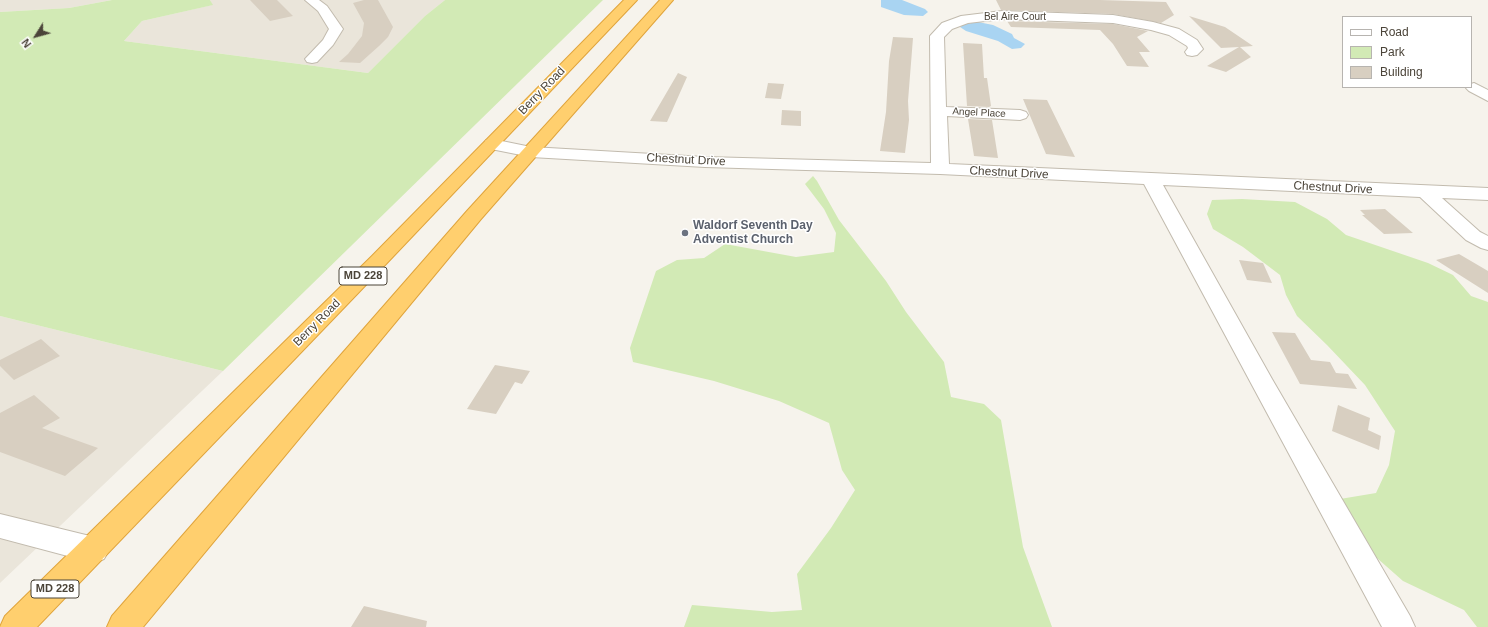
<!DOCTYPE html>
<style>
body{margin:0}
#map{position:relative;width:1488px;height:627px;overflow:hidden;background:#f6f3ec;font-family:Helvetica,sans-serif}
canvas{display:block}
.legend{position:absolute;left:1342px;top:16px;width:130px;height:72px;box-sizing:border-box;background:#fff;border:1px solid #b7b4b0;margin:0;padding:5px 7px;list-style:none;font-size:12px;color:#4b4439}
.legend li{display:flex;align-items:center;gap:8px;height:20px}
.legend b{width:20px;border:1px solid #b7b4b0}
.north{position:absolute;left:16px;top:16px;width:40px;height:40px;-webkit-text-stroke:3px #fff;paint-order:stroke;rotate:233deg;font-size:11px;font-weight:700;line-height:16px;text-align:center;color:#4b4439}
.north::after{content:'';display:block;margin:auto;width:14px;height:18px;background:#4b4439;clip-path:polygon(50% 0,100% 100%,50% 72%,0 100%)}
</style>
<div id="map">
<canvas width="1488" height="627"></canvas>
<ul class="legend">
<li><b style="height:5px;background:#fff"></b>Road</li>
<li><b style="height:11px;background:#d2eab5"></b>Park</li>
<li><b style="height:11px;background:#d8cfc1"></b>Building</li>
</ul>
<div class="north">N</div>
</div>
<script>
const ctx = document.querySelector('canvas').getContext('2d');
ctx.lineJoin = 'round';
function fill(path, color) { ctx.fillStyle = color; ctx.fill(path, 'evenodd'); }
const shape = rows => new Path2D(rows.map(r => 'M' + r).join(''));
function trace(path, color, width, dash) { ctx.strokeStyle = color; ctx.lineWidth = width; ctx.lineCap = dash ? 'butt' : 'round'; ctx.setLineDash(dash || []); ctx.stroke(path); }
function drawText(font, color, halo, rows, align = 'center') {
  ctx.font = font + ' Helvetica,sans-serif'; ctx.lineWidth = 3; ctx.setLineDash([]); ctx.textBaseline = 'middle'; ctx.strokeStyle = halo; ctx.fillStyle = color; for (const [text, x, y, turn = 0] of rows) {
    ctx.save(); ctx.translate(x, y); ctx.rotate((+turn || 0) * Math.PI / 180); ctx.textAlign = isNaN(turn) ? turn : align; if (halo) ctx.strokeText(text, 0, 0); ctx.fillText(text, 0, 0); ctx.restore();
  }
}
const residential = shape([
 [0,0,112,0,69,8,0,12],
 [210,0,445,0,425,16,368,73,124,41,142,21,212,5],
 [0,316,223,371,0,583]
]);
const green = shape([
 [112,0,210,0,213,5,142,21,124,41,368,73,425,16,445,0,603,0,223,371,0,316,0,12,69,8],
 [813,176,817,181,839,220,886,281,906,312,944,362,951,397,984,404,1001,420,1023,547,1052,627,684,627,692,605,772,612,802,610,797,574,831,528,855,490,842,470,829,423,779,401,714,381,633,362,630,348,656,271,677,260,704,258,725,244,796,257,834,252,836,233,824,209,805,184],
 [1242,199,1295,202,1327,219,1346,235,1428,263,1453,275,1471,296,1488,302,1488,627,1477,627,1464,610,1403,581,1369,551,1340,499,1376,493,1389,465,1395,431,1365,385,1327,345,1297,316,1286,295,1280,275,1243,247,1213,229,1207,214,1212,200]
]);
const water = shape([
 [881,0,902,0,925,9,928,12,923,16,904,15,881,7],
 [978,22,993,25,1012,34,1014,38,1025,44,1021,48,1012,49,998,41,966,31,960,27,965,24]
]);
const building = shape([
 [250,0,277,0,293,16,270,21],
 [364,0,378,0,393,27,388,37,379,46,360,63,339,62,348,54,362,36,364,23,353,3],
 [996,0,1100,0,1166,2,1174,15,1161,23,1113,14,1001,10],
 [1189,16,1225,27,1253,46,1240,47,1251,57,1226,72,1207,66,1239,47,1221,48],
 [1007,21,1113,24,1148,31,1137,37,1150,52,1139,52,1149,67,1127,66,1113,44,1100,30,1011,27],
 [893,37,913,38,908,101,909,120,905,153,880,151,886,112,889,61],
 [963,43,982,44,984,78,987,78,991,106,989,107,967,106],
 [678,73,687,77,667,122,650,121],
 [768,83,784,84,781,99,765,98],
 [1023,99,1047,100,1075,157,1046,154],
 [782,110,801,111,801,126,781,125],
 [968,119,992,120,998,158,974,156],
 [1385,209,1413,233,1384,234,1362,215,1365,215,1360,210],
 [1459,254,1488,271,1488,293,1436,260],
 [1239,260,1263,263,1272,283,1247,280],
 [1272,332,1295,333,1311,360,1330,362,1336,373,1348,374,1357,389,1300,384],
 [41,339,60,356,14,380,0,366,0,360],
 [495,365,530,371,522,384,515,382,496,414,467,409],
 [34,395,60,418,42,428,98,448,65,476,0,452,0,413],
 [1338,405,1370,418,1368,430,1381,436,1379,450,1332,431],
 [364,606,427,621,426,627,351,627]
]);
const minor = shape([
 [305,0,319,0,327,6,343,29,333,45,317,62,312,63,307,62,305,59,323,40,329,29,318,11,305,0],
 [1002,11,1113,15,1153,22,1179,29,1197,40,1203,49,1197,55,1192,56,1187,55,1185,52,1188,48,1187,46,1169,35,1151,30,1113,23,1002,19,968,23,952,29,944,37,946,107,1020,110,1026,112,1028,115,1026,118,1020,120,947,116,949,164,1488,188,1488,200,1442,198,1480,232,1488,236,1488,250,1481,248,1466,240,1420,197,1163,185,1272,379,1410,616,1415,627,1382,627,1144,184,940,174,705,167,531,157,486,148,484,144,486,140,492,139,531,147,705,157,931,163,930,36,942,23,961,16,1002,11],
 [1474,83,1488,90,1488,101,1469,91,1466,88,1471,87,1471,84,1474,83],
 [0,514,94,537,104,541,109,550,104,559,94,563,0,538,0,514]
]);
const highway = shape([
 [624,0,637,0,386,264,37,627,0,627,5,616,372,256,624,0],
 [660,0,673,0,481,219,143,627,107,627,112,616,467,211,660,0]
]);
const markers = [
 [685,233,4,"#6b7280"]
];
const farStreetnames = [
 ["Bel Aire Court",1015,17],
 ["Angel Place",979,113,3]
];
const shields = [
 [363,276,48],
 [55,589,48]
];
const shieldNames = [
 ["MD 228",363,276],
 ["MD 228",55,589]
];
const streetNames = [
 ["Berry Road",542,91,-46],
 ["Chestnut Drive",686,160,3],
 ["Chestnut Drive",1009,173,3],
 ["Chestnut Drive",1333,188,3],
 ["Berry Road",317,323,-45]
];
const worshipNames = [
 ["Waldorf Seventh Day",693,226],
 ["Adventist Church",693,240]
];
fill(residential, '#eae5da');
fill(green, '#d2eab5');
fill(water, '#a9d4f2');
fill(building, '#d8cfc1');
trace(minor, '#c2bbae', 2);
trace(highway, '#e0a43c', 2);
fill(minor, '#fff');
fill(highway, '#ffcf6e');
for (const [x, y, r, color] of markers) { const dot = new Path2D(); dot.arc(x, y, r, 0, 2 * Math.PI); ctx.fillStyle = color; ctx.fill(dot); trace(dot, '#fff', 1.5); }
drawText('10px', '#4b4439', '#fff', farStreetnames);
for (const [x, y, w] of shields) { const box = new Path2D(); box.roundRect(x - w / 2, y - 9, w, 18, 3); ctx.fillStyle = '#fff'; ctx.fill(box); trace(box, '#4b4439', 1); }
drawText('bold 11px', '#4b4439', null, shieldNames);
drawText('12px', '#4b4439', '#fff', streetNames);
drawText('bold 12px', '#5b616d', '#fff', worshipNames, 'left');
</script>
